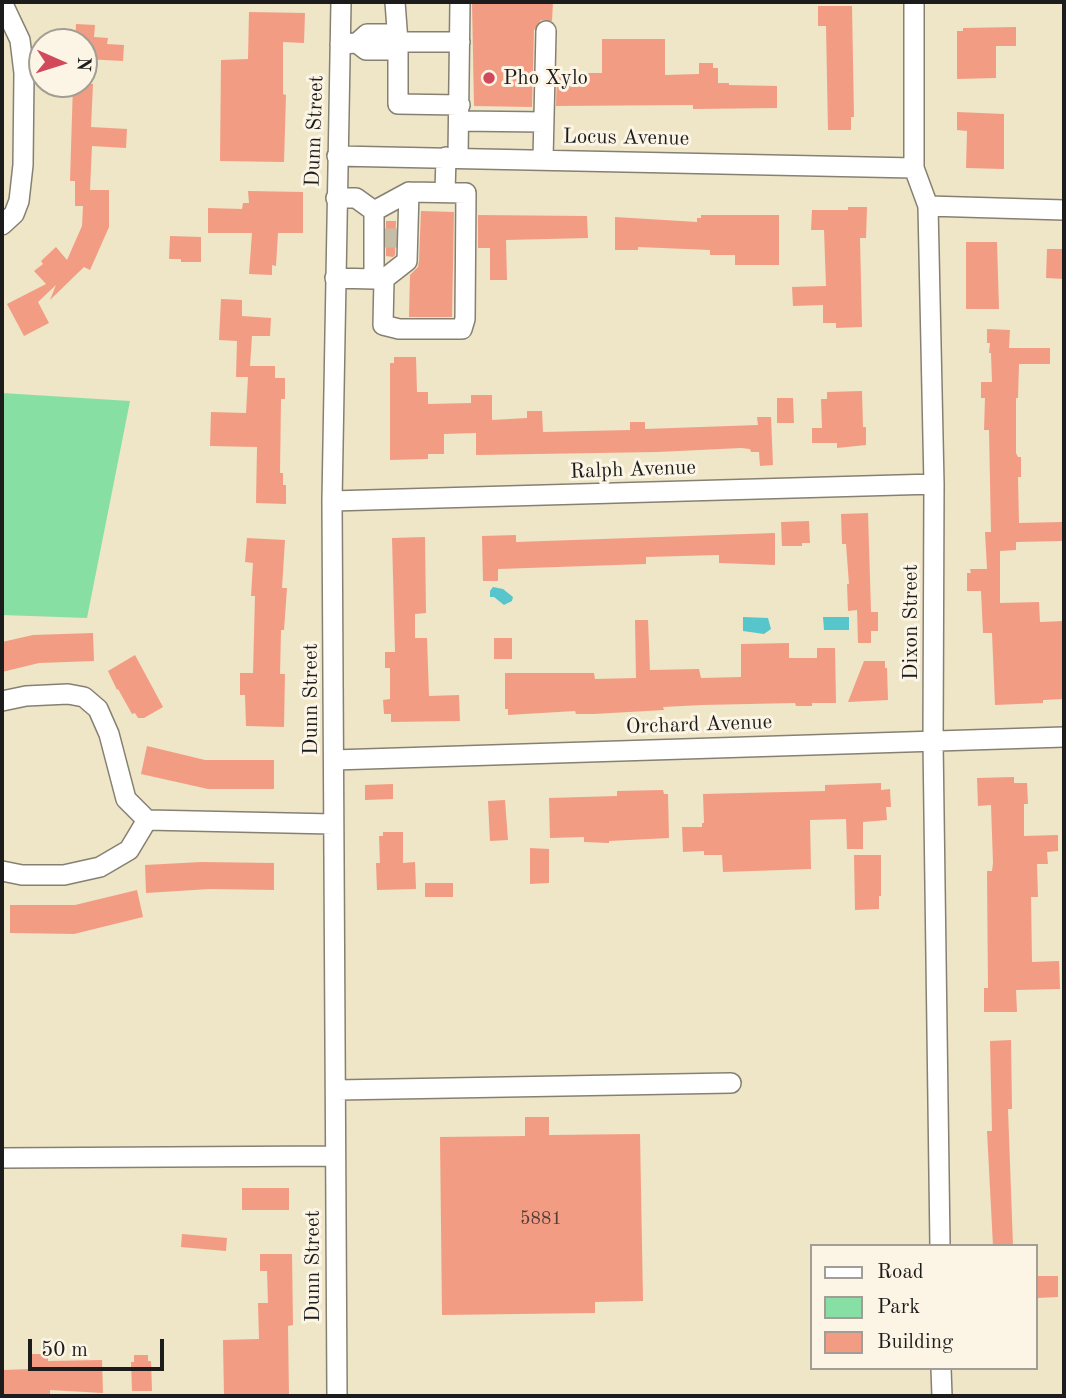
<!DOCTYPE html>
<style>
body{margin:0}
#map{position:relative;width:1066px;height:1398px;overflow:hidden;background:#efe5c7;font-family:"Old Standard TT",serif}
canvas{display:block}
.frame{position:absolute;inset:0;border:4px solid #1c1c1c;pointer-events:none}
.legend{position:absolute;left:810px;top:1244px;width:228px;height:126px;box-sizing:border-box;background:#fcf5e5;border:2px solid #a29e95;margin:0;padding:9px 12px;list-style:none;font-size:21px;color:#1c1c1c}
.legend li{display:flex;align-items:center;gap:14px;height:35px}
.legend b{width:35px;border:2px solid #a29e95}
.north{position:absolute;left:28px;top:28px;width:70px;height:70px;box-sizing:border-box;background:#fcf5e5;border:2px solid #a29e95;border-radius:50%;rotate:93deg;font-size:19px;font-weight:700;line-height:28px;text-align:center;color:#1c1c1c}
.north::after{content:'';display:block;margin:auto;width:24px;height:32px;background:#d1495b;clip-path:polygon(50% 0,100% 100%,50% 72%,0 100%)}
.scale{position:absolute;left:28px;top:1339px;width:136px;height:32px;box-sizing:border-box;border:4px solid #1c1c1c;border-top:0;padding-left:9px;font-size:21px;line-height:24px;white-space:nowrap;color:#1c1c1c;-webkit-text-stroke:5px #fcf5e5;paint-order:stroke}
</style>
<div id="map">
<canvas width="1066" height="1398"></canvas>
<div class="frame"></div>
<ul class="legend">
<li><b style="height:9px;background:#fff"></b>Road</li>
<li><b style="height:19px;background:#88dfa3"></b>Park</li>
<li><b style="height:19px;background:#f39c84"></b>Building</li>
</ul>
<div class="north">N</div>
<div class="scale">50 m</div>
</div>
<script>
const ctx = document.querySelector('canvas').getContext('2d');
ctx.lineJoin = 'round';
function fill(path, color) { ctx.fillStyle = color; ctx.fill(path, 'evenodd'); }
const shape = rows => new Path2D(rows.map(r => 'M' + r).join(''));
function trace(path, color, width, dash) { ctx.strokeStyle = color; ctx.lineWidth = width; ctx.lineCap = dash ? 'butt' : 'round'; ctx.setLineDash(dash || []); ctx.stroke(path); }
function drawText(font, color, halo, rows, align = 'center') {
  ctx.font = font + ' "Old Standard TT",serif'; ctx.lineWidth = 6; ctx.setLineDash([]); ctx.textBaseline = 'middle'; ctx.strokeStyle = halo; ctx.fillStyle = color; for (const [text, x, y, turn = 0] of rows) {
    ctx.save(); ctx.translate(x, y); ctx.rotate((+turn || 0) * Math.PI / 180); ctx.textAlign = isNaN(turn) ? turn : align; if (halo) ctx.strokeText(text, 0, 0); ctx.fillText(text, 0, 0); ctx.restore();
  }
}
const green = shape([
 [2,393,130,401,87,618,2,615]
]);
const water = shape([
 [493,587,503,589,513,597,512,601,504,605,494,597,490,597,490,591],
 [743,617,768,618,771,629,764,634,743,631],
 [823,617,849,617,849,630,824,630]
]);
const building = shape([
 [472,2,553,2,552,21,541,20,534,30,532,107,474,106],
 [818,6,852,6,854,117,851,117,851,130,828,130,826,26,818,26],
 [249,12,305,13,304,43,283,42,283,94,286,95,284,162,220,161,221,60,248,59],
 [76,24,95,25,94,37,108,38,107,44,124,45,123,61,84,59,84,42,75,42],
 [1016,27,1016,46,996,46,996,78,957,79,957,31,963,31,963,28],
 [602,39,665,39,665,75,699,74,699,63,713,63,713,68,718,68,718,83,729,83,729,85,777,86,777,108,693,109,693,105,556,106,557,73,602,73],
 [73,84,93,84,91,127,127,129,126,148,92,146,90,190,109,190,109,227,90,270,84,267,50,300,56,285,38,302,49,323,24,336,7,304,46,284,34,271,43,264,41,261,56,247,67,260,82,226,83,206,75,206,75,181,70,181],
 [957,112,1004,114,1004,169,966,168,967,131,957,130],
 [248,191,303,192,303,233,278,233,276,266,272,265,272,275,249,274,252,233,208,233,208,208,242,209,243,203,249,203],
 [848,207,867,207,866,238,860,238,862,327,836,328,836,323,823,323,823,305,793,306,792,287,826,286,824,230,811,230,812,210,848,210],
 [421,211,454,212,452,317,409,317,410,275,418,267,419,261],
 [478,215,587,216,588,238,506,240,507,280,490,280,490,248,478,248],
 [701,215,779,215,779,265,735,265,735,255,710,255,710,250,638,247,638,250,615,250,615,217,697,222,697,218,701,218],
 [386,221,396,221,395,255,393,257,386,256],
 [170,236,201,237,201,262,181,262,181,259,169,259],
 [966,242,997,242,999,309,966,309],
 [1047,249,1064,249,1064,279,1046,278],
 [221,299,242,300,242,316,271,318,270,336,252,336,250,366,275,366,275,378,285,378,285,399,281,399,280,473,283,473,283,485,286,485,286,504,256,503,257,447,210,446,211,412,246,413,248,377,236,377,237,341,219,340],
 [987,329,1010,330,1009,348,1050,348,1050,364,1019,364,1018,398,1016,398,1016,453,1018,457,1021,457,1021,477,1018,477,1019,523,1062,522,1063,541,1016,542,1016,550,1000,551,1000,603,1039,602,1040,622,1064,621,1064,699,1043,700,1043,703,995,705,992,633,983,633,981,591,967,591,967,573,971,573,970,569,987,569,985,532,991,532,989,430,984,430,985,398,981,398,981,382,992,382,991,353,989,353,990,343,987,343],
 [394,357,416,357,417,392,428,392,428,404,471,403,471,395,492,395,492,420,527,418,527,411,542,411,543,432,630,430,630,422,645,422,645,429,758,425,757,417,771,417,773,465,760,466,759,452,751,452,750,449,741,448,658,452,476,455,476,433,444,434,444,454,428,454,428,459,390,460,390,363,394,363],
 [862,391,863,427,866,427,866,445,837,448,837,443,812,443,812,428,822,428,821,399,827,399,827,392],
 [777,398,793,398,794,423,777,423],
 [868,513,871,612,878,612,878,631,871,631,871,643,858,643,857,610,848,611,847,584,849,584,846,544,842,544,841,514],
 [809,521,810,543,802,543,802,546,782,546,781,522],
 [775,533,775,565,719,563,719,555,646,557,646,564,498,569,498,581,483,581,482,536,516,535,516,542],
 [425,537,426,613,415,614,415,638,427,638,429,696,459,695,460,721,391,722,391,714,384,714,383,700,390,699,390,668,385,668,385,652,395,652,392,538],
 [247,538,285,540,282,588,287,588,284,630,281,630,280,674,285,674,284,727,246,726,245,695,240,695,240,673,253,673,255,596,251,596,253,563,245,562],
 [635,620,648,620,650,670,699,669,701,678,741,677,741,644,789,643,789,658,817,658,817,648,835,648,836,703,812,703,812,706,796,706,795,703,702,705,663,707,664,710,594,714,576,714,575,711,508,715,508,709,505,709,505,673,594,673,595,679,636,678],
 [93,633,94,661,39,663,2,672,2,642,33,635],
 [494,638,512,638,512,659,494,659],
 [135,655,163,707,144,718,138,718,135,713,132,714,118,689,117,690,108,671],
 [864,661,885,661,885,668,887,668,888,700,848,702],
 [147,746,205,760,274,760,274,789,208,789,141,774],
 [1014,777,1014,783,1027,783,1028,804,1024,804,1024,836,1058,835,1058,851,1047,852,1048,864,1037,864,1038,897,1031,897,1032,962,1059,961,1060,989,1016,990,1017,1012,984,1012,984,988,988,988,987,871,992,871,993,863,991,805,978,806,977,778],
 [881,783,881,790,890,789,891,807,886,807,887,820,863,822,863,849,847,849,846,819,810,820,811,869,723,872,722,855,704,855,704,851,683,852,682,827,702,827,702,823,704,823,703,794,825,791,825,785],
 [393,784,393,799,365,800,365,785],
 [663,790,664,794,668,794,669,838,609,841,609,843,584,842,584,837,550,838,549,798,617,796,617,791],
 [505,800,508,840,490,841,488,801],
 [383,832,403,832,403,863,415,862,416,889,377,890,376,863,380,863,379,836,383,836],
 [530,848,549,849,549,883,530,884],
 [854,855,881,855,881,896,879,896,879,909,855,910],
 [201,862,274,863,274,890,210,889,146,893,145,865],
 [425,883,453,883,453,897,425,897],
 [137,890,143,917,74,934,10,933,10,905,75,905],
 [1011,1040,1012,1109,1008,1109,1013,1246,993,1246,987,1131,992,1131,990,1041],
 [525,1117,549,1117,549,1135,640,1134,643,1301,595,1302,595,1313,442,1315,440,1137,525,1136],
 [242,1188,289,1188,289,1210,242,1210],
 [182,1234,227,1238,226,1251,181,1247],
 [260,1254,292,1254,293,1325,288,1326,289,1396,224,1396,223,1340,259,1339,258,1303,268,1303,267,1271,260,1271],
 [1036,1276,1058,1276,1058,1297,1036,1298],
 [31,1354,48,1354,48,1361,102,1360,103,1393,50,1390,50,1396,3,1396,3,1370,31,1369],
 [134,1355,148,1355,148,1361,151,1361,152,1391,132,1391,131,1362,134,1362]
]);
const minorTunnel = shape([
 [382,238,406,238]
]);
const minor = shape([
 [395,2,398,42,398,104,460,105],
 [914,2,914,168,928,206,934,484,933,741,940,1246],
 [395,42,460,42],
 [357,43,366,50,391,50,395,42],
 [340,44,357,43,367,34,390,34,395,42],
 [459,121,544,122],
 [337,156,914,168],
 [458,157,460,2],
 [543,159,546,31],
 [445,192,446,157],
 [336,198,356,198,374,211],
 [928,206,1064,210],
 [2,225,14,214,19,201,23,165,24,73,20,40,2,2],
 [335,278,374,279,384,279,383,325,399,329,462,329,465,319,466,193,409,192,374,211,374,279],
 [384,279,407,261,409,192],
 [332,501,934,484],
 [2,701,26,696,68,694,84,697,98,709,109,734,126,799,147,820,333,824],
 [334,760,1064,737],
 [2,871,22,875,64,875,100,867,129,850,147,820],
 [337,1090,731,1083],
 [2,1158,335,1156],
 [941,1368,942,1396],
 [337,1396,332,501,341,2]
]);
const markers = [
 [489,78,7,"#d1495b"]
];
const numberNames = [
 ["5881",541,1219]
];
const poiNames = [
 ["Pho Xylo",503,78]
];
const streetNames = [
 ["Dunn Street",315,131,-88],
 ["Locus Avenue",626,138,1],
 ["Ralph Avenue",633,470,-2],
 ["Dixon Street",911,622,-90],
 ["Dunn Street",311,699,-90],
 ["Orchard Avenue",699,725,-2],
 ["Dunn Street",313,1266,-90]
];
fill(green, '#88dfa3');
fill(water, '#57c5cc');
fill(building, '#f39c84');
trace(minorTunnel, '#c5bda5', 19, [19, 10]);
trace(minor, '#868072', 22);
trace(minor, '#fff', 19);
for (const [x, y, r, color] of markers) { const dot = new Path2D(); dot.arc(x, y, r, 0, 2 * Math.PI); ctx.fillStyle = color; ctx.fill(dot); trace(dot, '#fcf5e5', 2.5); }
drawText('18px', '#523c36', null, numberNames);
drawText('21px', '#1c1c1c', '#fcf5e5', poiNames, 'left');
drawText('21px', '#1c1c1c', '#fcf5e5', streetNames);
</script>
